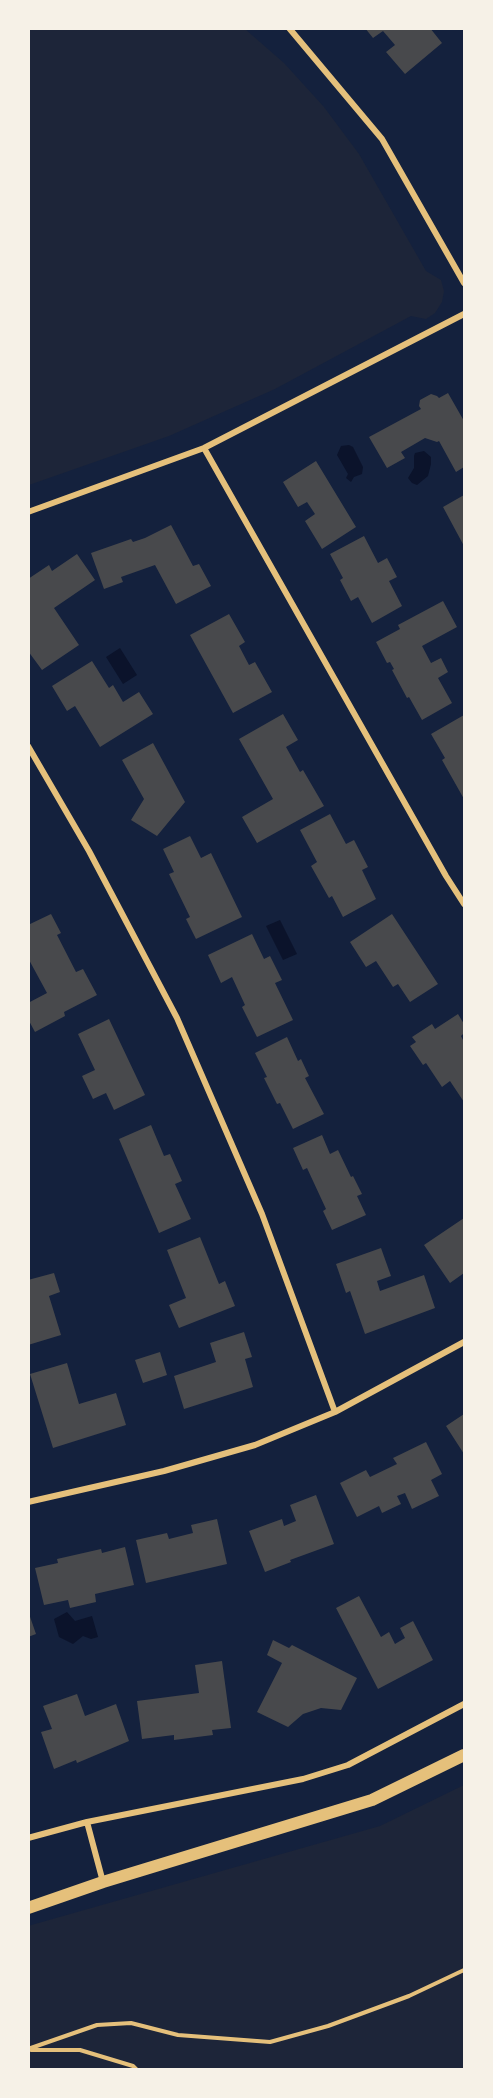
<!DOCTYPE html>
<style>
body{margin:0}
#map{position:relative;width:493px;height:2098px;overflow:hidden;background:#14213d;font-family:"IBM Plex Sans",sans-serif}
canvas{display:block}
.frame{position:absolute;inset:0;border:30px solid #f6f1e7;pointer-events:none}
</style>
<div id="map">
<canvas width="493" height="2098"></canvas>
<div class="frame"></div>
</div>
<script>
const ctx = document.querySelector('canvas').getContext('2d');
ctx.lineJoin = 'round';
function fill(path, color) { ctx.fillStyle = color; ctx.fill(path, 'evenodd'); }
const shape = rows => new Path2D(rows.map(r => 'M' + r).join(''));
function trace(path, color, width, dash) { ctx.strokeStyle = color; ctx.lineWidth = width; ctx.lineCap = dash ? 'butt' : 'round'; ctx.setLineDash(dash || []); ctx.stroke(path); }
const green = shape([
 [28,29,245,29,284,63,324,107,359,154,426,271,441,280,444,291,442,302,435,313,426,319,411,316,275,389,169,436,29,485],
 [464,1785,464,2069,29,2069,28,1926,380,1826]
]);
const water = shape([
 [349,445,353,447,363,467,362,474,354,477,351,482,346,478,348,474,337,455,341,446],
 [424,451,431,457,431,464,428,476,417,485,412,483,408,478,414,468,414,456,415,453],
 [120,648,137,675,123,684,106,657],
 [280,920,297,954,283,960,266,926],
 [67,1612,75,1621,92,1616,98,1637,91,1639,83,1636,73,1644,59,1637,54,1619]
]);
const building = shape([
 [365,28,430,28,442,43,405,74,386,52,395,45,383,31,373,38],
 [448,393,464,421,464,467,456,472,439,441,437,442,425,438,401,452,405,458,387,468,369,437,421,409,419,406,420,400,431,394,437,396,439,398],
 [316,461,356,527,322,549,305,521,315,514,307,502,298,507,283,482],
 [464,495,464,546,443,507],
 [171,525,193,566,199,564,211,586,176,604,155,565,121,577,123,582,104,589,91,553,131,539,133,542,145,538],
 [364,536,378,563,387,558,397,577,389,581,402,606,372,623,358,597,351,601,340,580,343,578,330,554],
 [77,554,95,580,54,608,79,645,42,670,28,651,28,579,49,565,52,571],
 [443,601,457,627,422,646,431,663,441,658,448,672,438,678,452,703,422,720,409,697,407,698,392,670,394,669,390,662,387,663,376,642,400,629,398,625],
 [229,614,245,642,239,646,249,665,255,662,272,692,233,713,190,635],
 [92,661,109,688,113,685,123,702,139,692,153,714,100,747,75,706,67,711,52,686],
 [283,714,298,740,286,747,300,772,303,770,324,806,257,843,242,817,273,799,239,739],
 [464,715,464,799,442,760,445,758,431,734],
 [153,743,185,802,157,836,131,820,144,799,122,760],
 [330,814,346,844,354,840,368,867,362,870,376,899,343,917,332,896,329,898,311,866,317,862,300,830],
 [190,836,201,858,211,853,242,917,196,939,186,919,190,917,169,874,174,872,163,849],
 [51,914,61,933,57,935,76,972,83,969,97,995,64,1012,65,1016,35,1032,28,1019,28,1003,47,993,28,958,28,925],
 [392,914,438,984,410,1002,398,984,393,987,376,961,366,967,350,942],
 [252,934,264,959,270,956,282,980,275,983,293,1020,257,1037,242,1007,245,1005,232,977,221,983,208,955],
 [458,1014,464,1024,464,1033,461,1036,464,1042,464,1102,450,1081,442,1087,426,1063,423,1065,410,1046,416,1042,412,1037,432,1024,435,1029],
 [109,1019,145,1095,114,1110,106,1093,93,1099,82,1076,95,1070,78,1034],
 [287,1037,298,1061,301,1059,309,1076,305,1078,324,1114,293,1129,280,1103,277,1104,264,1078,267,1077,255,1053],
 [151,1125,164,1156,170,1154,182,1181,175,1184,191,1219,159,1233,119,1139],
 [322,1135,330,1154,338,1150,351,1177,353,1176,362,1194,357,1196,366,1215,332,1230,323,1211,326,1209,307,1168,303,1170,293,1148],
 [464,1218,464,1273,450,1283,424,1245],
 [200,1237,219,1284,225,1281,235,1306,179,1328,169,1305,186,1298,167,1250],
 [381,1248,391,1276,377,1281,380,1291,424,1275,435,1308,365,1334,350,1291,346,1293,336,1264],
 [54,1273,60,1292,49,1296,61,1335,28,1345,28,1280],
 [244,1332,252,1357,245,1359,253,1387,184,1409,174,1376,216,1362,210,1343],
 [160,1352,167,1375,143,1383,135,1360],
 [67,1363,79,1404,116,1393,126,1425,53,1448,30,1374],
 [464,1414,464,1454,446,1426],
 [426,1442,442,1474,431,1480,439,1496,412,1509,405,1493,397,1496,401,1504,382,1513,379,1506,357,1517,340,1483,366,1470,370,1477,397,1464,393,1458],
 [316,1495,334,1544,290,1560,291,1562,265,1572,249,1531,282,1519,284,1526,296,1521,290,1505],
 [217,1519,227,1564,146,1583,136,1540,167,1533,169,1539,193,1533,191,1525],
 [125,1547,134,1585,95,1594,96,1602,70,1608,68,1600,44,1605,35,1568,58,1563,57,1559,101,1549,102,1553],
 [359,1596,381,1637,389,1632,395,1644,405,1638,400,1628,413,1621,433,1660,378,1689,336,1608],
 [28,1611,36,1634,28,1637],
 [273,1640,289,1648,292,1645,357,1678,341,1710,321,1708,303,1714,288,1727,257,1712,282,1663,267,1655],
 [222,1661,231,1728,212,1730,213,1735,174,1740,174,1735,142,1739,137,1701,199,1693,195,1665],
 [77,1694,85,1716,116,1704,129,1741,77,1763,76,1760,54,1769,41,1732,52,1729,43,1706]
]);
const path = shape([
 [28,2049,97,2025,131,2023,178,2035,270,2042,328,2026,409,1996,464,1970],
 [31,2050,80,2050,133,2066,137,2070]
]);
const minor = shape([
 [289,28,382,139,464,283],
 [204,448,446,876,464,904],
 [28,512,204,448,464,314],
 [28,746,89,851,177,1018,262,1214,335,1412],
 [28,1502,164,1471,255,1445,335,1412,464,1342],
 [87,1822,103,1882],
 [28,1838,87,1822,303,1779,348,1765,464,1704]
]);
const secondary = shape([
 [28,1908,103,1882,372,1800,464,1755]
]);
fill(green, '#1d2539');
fill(water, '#0b132b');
fill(building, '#48494c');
trace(path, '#e5c07b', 4);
trace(minor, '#e5c07b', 6);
trace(secondary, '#e5c07b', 12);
</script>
